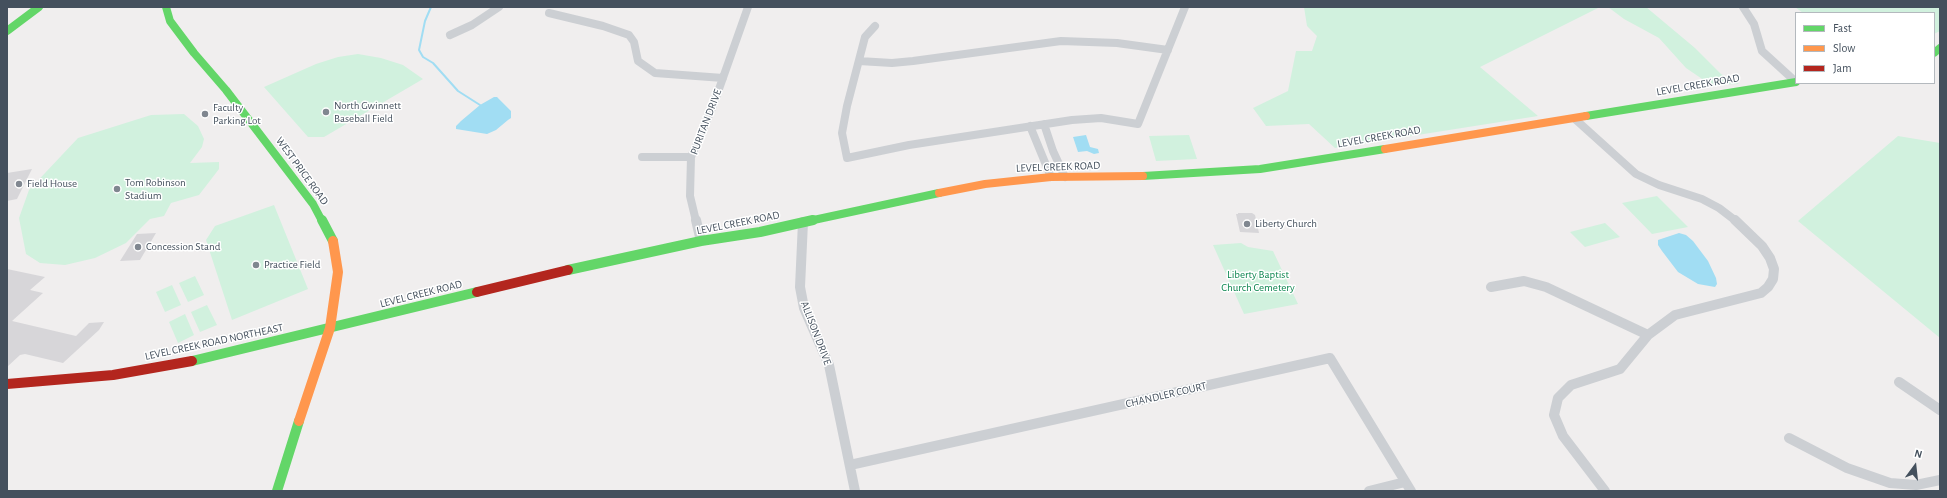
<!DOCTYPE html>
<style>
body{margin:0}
#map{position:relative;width:1947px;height:498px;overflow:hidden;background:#f0eeee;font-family:"Alegreya Sans",sans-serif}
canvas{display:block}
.frame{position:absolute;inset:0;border:8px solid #44505d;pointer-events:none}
.legend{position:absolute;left:1795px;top:12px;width:140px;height:72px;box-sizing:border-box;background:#fff;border:1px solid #b4b9be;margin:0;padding:5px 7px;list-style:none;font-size:12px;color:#44505d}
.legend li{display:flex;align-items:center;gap:8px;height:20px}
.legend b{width:20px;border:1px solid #b4b9be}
.north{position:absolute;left:1895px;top:446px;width:40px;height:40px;-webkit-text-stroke:3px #fff;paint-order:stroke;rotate:15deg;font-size:11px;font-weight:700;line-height:16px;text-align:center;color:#44505d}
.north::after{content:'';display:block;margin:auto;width:14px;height:18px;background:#44505d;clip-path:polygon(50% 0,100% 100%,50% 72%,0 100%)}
</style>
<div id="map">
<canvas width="1947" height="498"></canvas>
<div class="frame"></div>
<ul class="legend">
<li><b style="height:5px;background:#63d668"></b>Fast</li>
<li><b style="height:5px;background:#ff974d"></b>Slow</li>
<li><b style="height:5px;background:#b3261e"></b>Jam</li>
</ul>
<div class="north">N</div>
</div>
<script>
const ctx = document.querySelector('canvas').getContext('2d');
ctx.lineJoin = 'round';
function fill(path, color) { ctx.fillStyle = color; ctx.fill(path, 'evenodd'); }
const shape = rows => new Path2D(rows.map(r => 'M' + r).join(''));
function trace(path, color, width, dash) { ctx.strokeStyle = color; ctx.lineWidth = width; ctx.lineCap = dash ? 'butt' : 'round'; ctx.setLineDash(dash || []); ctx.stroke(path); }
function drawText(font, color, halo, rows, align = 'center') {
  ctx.font = font + ' "Alegreya Sans",sans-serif'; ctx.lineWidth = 3; ctx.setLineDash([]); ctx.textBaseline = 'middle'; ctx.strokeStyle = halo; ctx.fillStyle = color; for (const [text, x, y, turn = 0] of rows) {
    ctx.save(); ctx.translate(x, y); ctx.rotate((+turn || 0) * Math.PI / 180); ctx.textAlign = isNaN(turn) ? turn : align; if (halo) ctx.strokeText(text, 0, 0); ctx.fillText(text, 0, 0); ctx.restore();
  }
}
const green = shape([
 [1304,7,1600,7,1480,67,1538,116,1335,148,1309,124,1266,126,1253,108,1288,91,1296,51,1312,51,1317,36,1307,26],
 [1608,7,1646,7,1695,48,1721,74,1739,84,1711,85,1686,68,1659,38,1624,19],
 [1795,7,1940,7,1940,31,1934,34,1934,13,1803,13],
 [358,54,381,58,403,65,423,79,324,137,308,137,264,87,316,64,338,57],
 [184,114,198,126,204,139,202,147,190,163,219,162,219,169,199,195,171,203,164,216,150,219,126,243,95,258,65,265,40,263,26,254,19,218,29,190,78,138,151,115],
 [1189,135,1197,159,1156,161,1149,136],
 [1898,136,1940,143,1940,338,1798,221],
 [1657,196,1688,227,1652,234,1622,203],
 [274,205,308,289,232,320,206,240,215,226],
 [1605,223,1620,237,1585,247,1570,232],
 [1241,243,1248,247,1273,251,1298,304,1244,314,1213,245],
 [195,276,204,295,188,302,179,283],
 [172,285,181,305,165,312,156,292],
 [207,305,217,325,200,332,191,312],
 [185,314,194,335,178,343,169,322]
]);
const water = shape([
 [494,97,497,97,511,111,511,118,508,120,496,130,487,134,456,129,456,126,461,121,480,105],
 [1086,135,1090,147,1098,149,1099,153,1094,154,1087,151,1078,152,1073,137],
 [1679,233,1686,235,1693,241,1708,261,1716,278,1717,284,1715,287,1698,284,1678,272,1662,251,1658,245,1658,240]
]);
const stream = shape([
 [431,7,425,21,419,50,423,57,433,63,458,91,480,105]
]);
const building = shape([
 [32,169,17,199,7,201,7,173],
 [1238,213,1252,213,1255,215,1259,233,1240,232,1236,214,1238,214],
 [156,233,140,260,120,261,137,234],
 [7,269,45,277,30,290,43,293,12,321,76,336,89,323,104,322,99,330,63,363,25,354,20,355,7,367]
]);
const streetFar1 = shape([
 [1743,7,1754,24,1762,51,1796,82],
 [549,13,603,26,629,35,634,42,638,61,655,73,723,78],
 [875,26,865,37,847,106,842,133,847,158,909,145,1072,120,1101,118,1138,124,1185,7],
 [450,35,472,25,499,7],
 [859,61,892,63,913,61,1061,41,1117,43,1168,50],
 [1575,119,1636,174,1659,185,1702,199,1719,208,1736,221],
 [1044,124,1053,151,1065,177],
 [1030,126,1051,177],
 [642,157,691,157],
 [696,221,690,196,691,157,713,106,748,7]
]);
const street = shape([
 [696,220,701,241],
 [803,222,800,287,804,308,829,365,855,491],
 [1491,287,1524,281,1546,287,1648,335],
 [1899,382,1940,410],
 [1789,438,1847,468,1890,483,1916,485,1940,480],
 [850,465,1330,358,1411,491],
 [1369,491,1405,482],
 [1605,491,1563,436,1554,415,1558,398,1571,385,1620,369,1648,335,1675,315,1761,293,1768,287,1773,279,1774,269,1770,258,1762,246,1735,220]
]);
const fastFar1 = shape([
 [166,7,170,21,194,53,226,90,313,204,322,221],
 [7,31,39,7],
 [1934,53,1940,48],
 [1586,116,1796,82],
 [1143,176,1260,169,1385,149],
 [809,221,939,193]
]);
const fast = shape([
 [322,220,333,241],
 [568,270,701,241,760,232,813,220],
 [192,361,477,292],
 [277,491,299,421]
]);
const slowFar1 = shape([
 [1385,149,1586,116],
 [939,193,985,184,1051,177,1143,176]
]);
const slow = shape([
 [299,421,330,328,338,272,333,241]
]);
const jam = shape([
 [477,292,568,270],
 [7,384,113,375,192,361]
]);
const markers = [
 [326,112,4,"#808790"],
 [205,114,4,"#808790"],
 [19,184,4,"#808790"],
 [117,189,4,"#808790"],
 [1247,224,4,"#808790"],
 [138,247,4,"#808790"],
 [256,265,4,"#808790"]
];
const streetNames = [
 ["LEVEL CREEK ROAD",1698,85,-10],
 ["PURITAN DRIVE",706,122,-69],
 ["LEVEL CREEK ROAD",1379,137,-10],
 ["LEVEL CREEK ROAD",1058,167,-2],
 ["WEST PRICE ROAD",302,171,54],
 ["LEVEL CREEK ROAD",738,223,-11],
 ["LEVEL CREEK ROAD",421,294,-14],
 ["ALLISON DRIVE",816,333,69],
 ["LEVEL CREEK ROAD NORTHEAST",214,342,-12],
 ["CHANDLER COURT",1166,395,-13]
];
const poiNames = [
 ["North Gwinnett",334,106],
 ["Baseball Field",334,119],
 ["Faculty",213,108],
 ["Parking Lot",213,121],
 ["Tom Robinson",125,183],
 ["Stadium",125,196],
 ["Field House",27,184],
 ["Liberty Church",1255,224],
 ["Concession Stand",146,247],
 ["Practice Field",264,265]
];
const parkNames = [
 ["Liberty Baptist",1258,275],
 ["Church Cemetery",1258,288]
];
fill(green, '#d1f1de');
fill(water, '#a1ddf3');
trace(stream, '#a1ddf3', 2);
fill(building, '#d7d6d9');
trace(streetFar1, '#cccfd3', 8);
trace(street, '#cccfd3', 10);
trace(fastFar1, '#63d668', 8);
trace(fast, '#63d668', 10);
trace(slowFar1, '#ff974d', 8);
trace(slow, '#ff974d', 10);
trace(jam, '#b3261e', 10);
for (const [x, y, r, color] of markers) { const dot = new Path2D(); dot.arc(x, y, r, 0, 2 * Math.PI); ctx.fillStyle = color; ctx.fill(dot); trace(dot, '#fff', 1.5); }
drawText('11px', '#44505d', '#fff', streetNames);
drawText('11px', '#44505d', '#fff', poiNames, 'left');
drawText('11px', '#0d8650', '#fff', parkNames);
</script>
